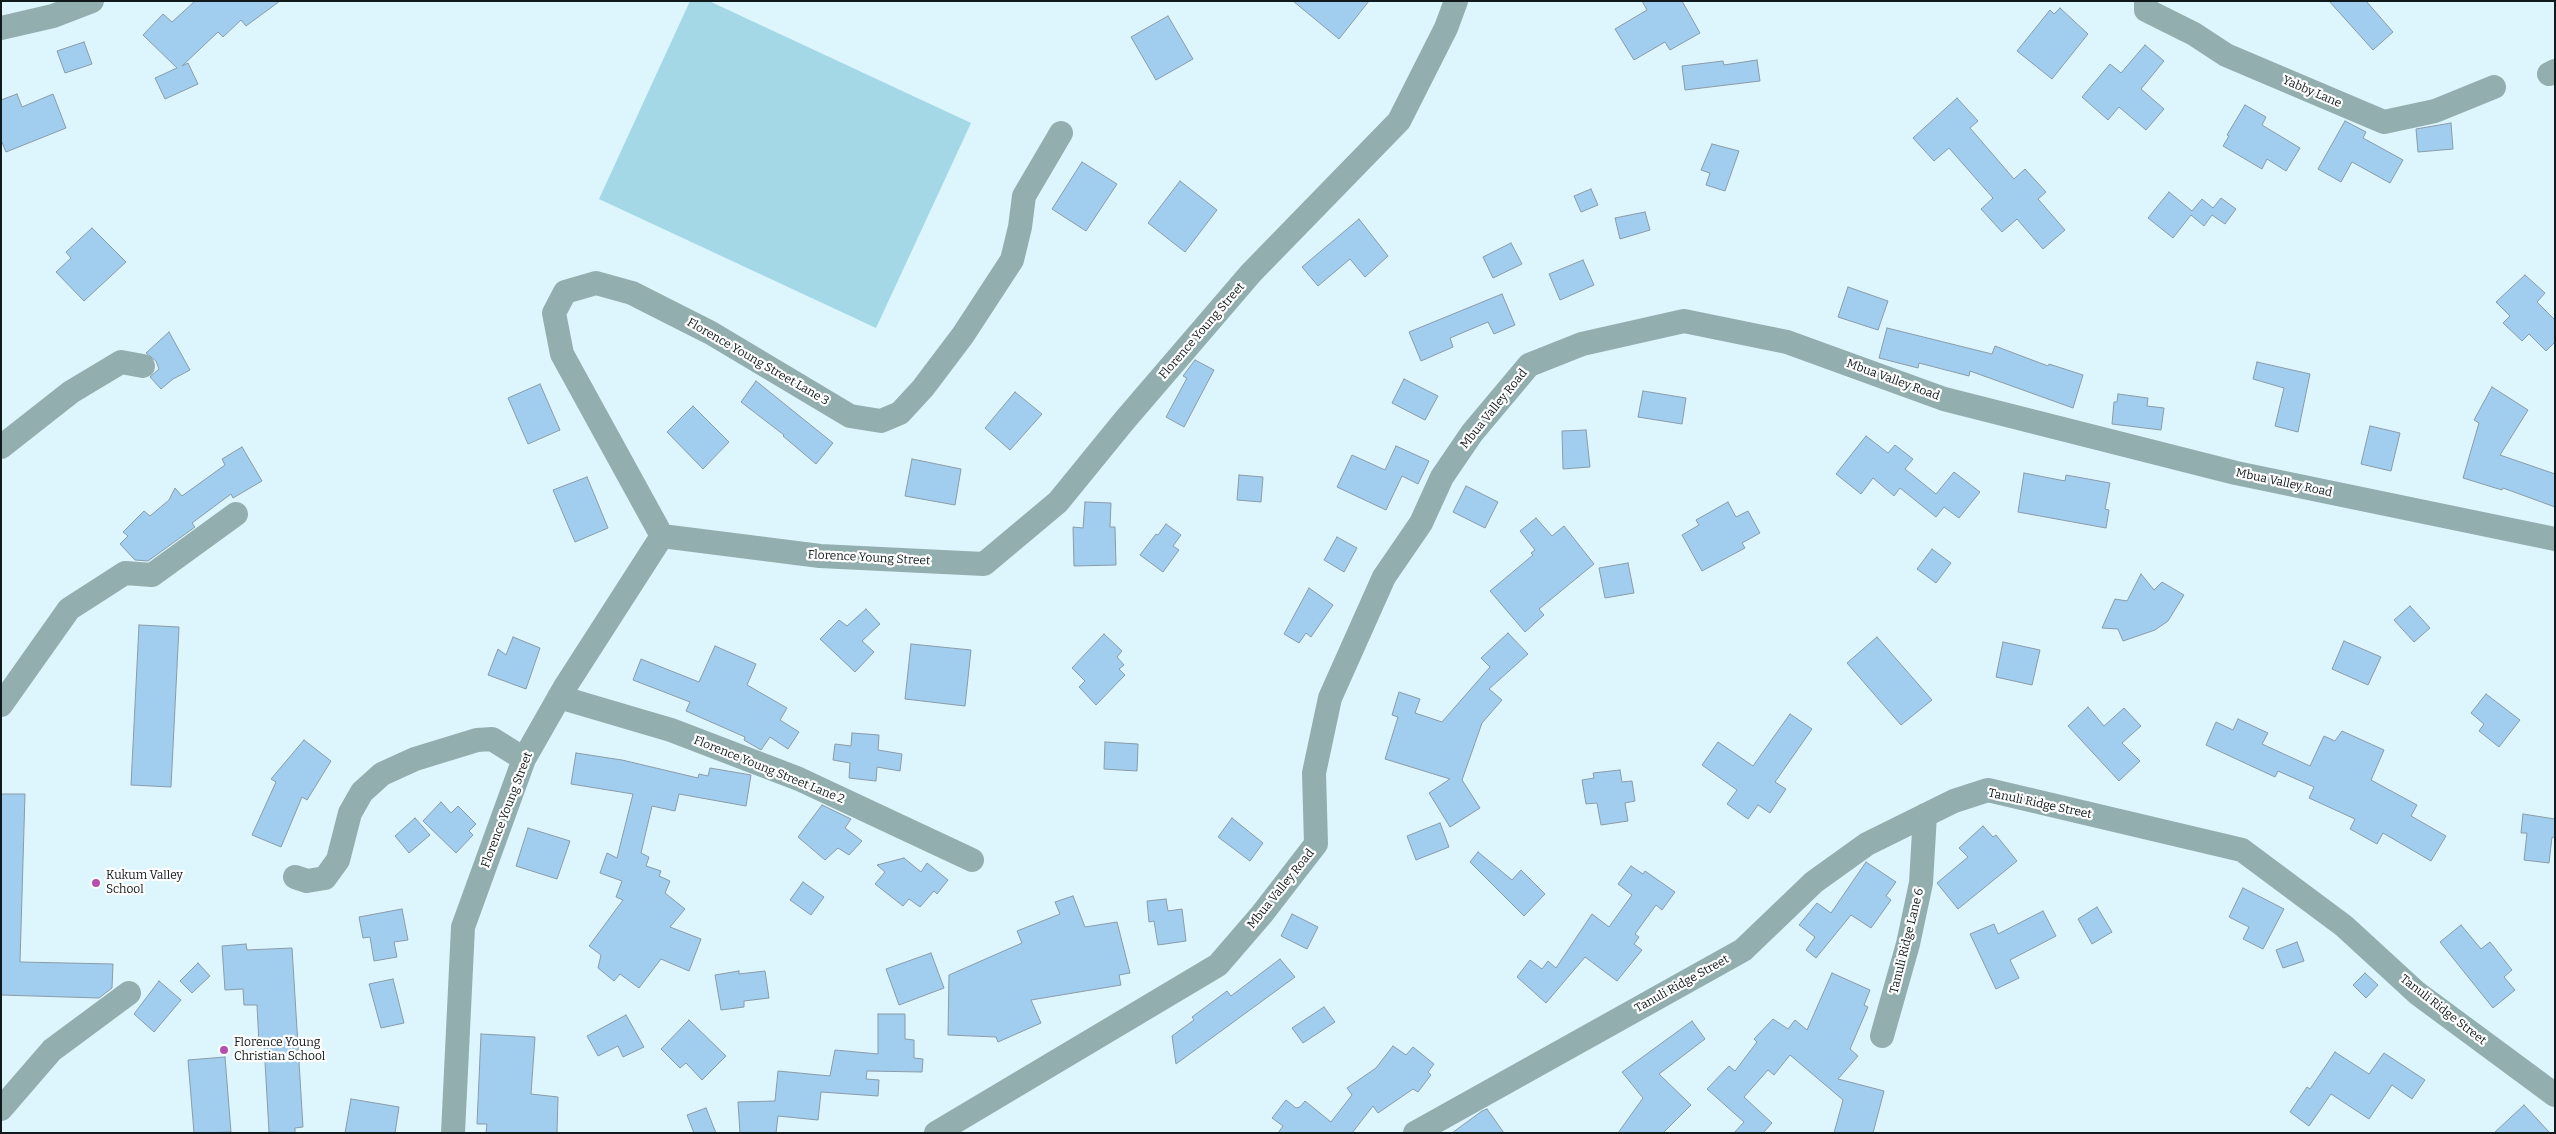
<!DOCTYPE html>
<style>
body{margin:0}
#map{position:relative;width:2556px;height:1134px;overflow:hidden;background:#ddf5fd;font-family:Bitter,serif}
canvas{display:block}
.frame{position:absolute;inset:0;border:2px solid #10191b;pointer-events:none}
</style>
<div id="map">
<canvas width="2556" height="1134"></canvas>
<div class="frame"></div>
</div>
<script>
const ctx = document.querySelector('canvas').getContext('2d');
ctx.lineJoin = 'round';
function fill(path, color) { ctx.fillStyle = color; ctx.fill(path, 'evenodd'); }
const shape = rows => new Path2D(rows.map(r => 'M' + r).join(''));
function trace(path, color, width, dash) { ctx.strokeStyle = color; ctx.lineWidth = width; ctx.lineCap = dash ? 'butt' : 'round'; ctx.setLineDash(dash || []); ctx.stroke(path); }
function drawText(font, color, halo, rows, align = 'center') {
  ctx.font = font + ' Bitter,serif'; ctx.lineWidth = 4.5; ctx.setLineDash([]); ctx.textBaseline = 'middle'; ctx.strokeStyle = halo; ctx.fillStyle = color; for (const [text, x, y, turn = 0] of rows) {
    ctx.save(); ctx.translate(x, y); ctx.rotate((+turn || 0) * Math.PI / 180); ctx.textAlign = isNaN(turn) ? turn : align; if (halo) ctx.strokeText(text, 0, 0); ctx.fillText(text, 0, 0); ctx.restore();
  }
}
const green = shape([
 [690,1,709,1,971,123,876,328,599,199]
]);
const building = shape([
 [195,1,280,1,246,26,241,20,223,37,218,32,182,66,188,63,198,84,165,99,155,78,177,68,143,35,163,14,172,22,195,1],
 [1293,1,1369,1,1339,39,1293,1],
 [1642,1,1682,1,1700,33,1670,50,1665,42,1634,60,1615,29,1647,10,1642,1],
 [2329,1,2366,1,2393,32,2373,50,2329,1],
 [2060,8,2088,34,2052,79,2017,51,2050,10,2054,14,2060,8],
 [1168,16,1193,59,1156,80,1131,37,1168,16],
 [84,42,92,64,65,73,57,51,84,42],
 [2145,45,2164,61,2141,89,2164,109,2146,130,2119,107,2108,120,2082,97,2110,64,2121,73,2145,45],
 [1757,60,1760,81,1685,90,1682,66,1723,61,1724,65,1757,60],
 [17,94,22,107,53,94,66,128,6,152,1,140,1,100,17,94],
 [1957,98,1978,121,1970,128,2014,179,2025,169,2046,192,2038,199,2065,230,2043,249,2017,219,2002,232,1981,209,1993,198,1949,148,1934,161,1913,138,1957,98],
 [2245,105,2266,117,2262,125,2300,148,2286,171,2267,159,2262,169,2223,146,2229,136,2227,135,2245,105],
 [2345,121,2366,132,2363,138,2403,160,2390,183,2352,162,2341,182,2318,169,2345,121],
 [2451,123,2453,149,2418,152,2416,129,2451,123],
 [1712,144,1739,151,1725,191,1706,185,1710,173,1701,170,1712,144],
 [1082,162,1117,184,1086,231,1052,209,1082,162],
 [1180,181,1217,210,1185,252,1148,223,1180,181],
 [1591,189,1598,205,1581,212,1574,196,1591,189],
 [2169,192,2192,211,2202,199,2213,208,2221,198,2236,209,2225,224,2212,215,2204,226,2191,215,2173,238,2148,218,2169,192],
 [1645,212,1650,230,1620,239,1615,218,1645,212],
 [1359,219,1388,256,1365,277,1350,259,1318,286,1302,267,1359,219],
 [92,228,126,262,84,301,56,272,71,258,66,252,92,228],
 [1511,243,1522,264,1493,278,1483,257,1511,243],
 [1583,260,1594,285,1560,300,1549,274,1583,260],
 [2525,275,2545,293,2537,302,2555,320,2555,342,2546,351,2529,334,2522,341,2503,323,2510,316,2496,302,2525,275],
 [1848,287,1888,301,1878,330,1838,317,1848,287],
 [1502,294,1515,325,1494,334,1488,322,1450,338,1453,347,1421,361,1409,332,1502,294],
 [1887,328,1992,354,1995,346,2048,366,2049,364,2083,375,2073,408,1970,371,1969,376,1919,363,1918,368,1879,358,1887,328],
 [169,332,190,370,173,379,161,389,150,377,159,369,156,361,146,353,169,332],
 [1195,360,1214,370,1184,427,1166,417,1187,378,1183,376,1195,360],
 [2257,362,2310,374,2298,432,2275,426,2284,388,2253,379,2257,362],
 [1404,379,1438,396,1425,420,1392,403,1404,379],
 [756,381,833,443,816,464,783,436,784,435,741,402,756,381],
 [540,384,560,430,528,444,508,398,540,384],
 [2492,387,2528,410,2500,455,2555,474,2555,507,2503,488,2502,490,2463,478,2479,423,2474,420,2492,387],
 [1643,391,1686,398,1682,424,1638,417,1643,391],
 [1015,392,1042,414,1010,450,985,428,1015,392],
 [2118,394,2148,398,2147,406,2164,408,2161,430,2112,424,2114,402,2117,402,2118,394],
 [693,406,729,442,703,469,667,432,693,406],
 [2370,426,2400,433,2391,471,2361,464,2370,426],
 [1586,430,1590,467,1563,469,1562,431,1586,430],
 [1866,436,1888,453,1895,445,1913,459,1905,469,1936,494,1954,472,1980,492,1959,518,1944,507,1936,517,1900,488,1894,496,1873,478,1861,494,1836,474,1866,436],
 [1396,446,1429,461,1418,484,1402,476,1386,510,1337,487,1352,455,1385,470,1396,446],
 [242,447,262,481,233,498,231,494,192,523,195,527,148,561,135,560,120,544,128,536,123,532,144,511,150,516,169,500,175,488,182,496,225,465,222,459,242,447],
 [912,459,961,469,955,505,905,496,912,459],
 [2024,473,2065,481,2066,475,2110,483,2105,509,2109,510,2106,528,2018,512,2024,473],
 [1239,475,1263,477,1261,502,1237,500,1239,475],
 [587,477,608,528,575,542,553,490,587,477],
 [1466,486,1498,502,1485,528,1453,512,1466,486],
 [1085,502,1111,503,1110,527,1115,527,1116,565,1074,566,1073,527,1083,528,1085,502],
 [1728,502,1736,517,1748,511,1760,533,1742,543,1745,548,1702,571,1682,535,1699,525,1696,520,1728,502],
 [1536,518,1552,536,1564,526,1594,564,1539,609,1544,615,1525,632,1490,591,1533,555,1531,553,1535,550,1520,531,1536,518],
 [1166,524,1181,535,1173,546,1179,550,1163,572,1140,555,1156,534,1158,535,1166,524],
 [1337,537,1357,548,1344,572,1324,560,1337,537],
 [1932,549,1951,563,1936,583,1917,569,1932,549],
 [1628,563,1634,593,1605,598,1599,568,1628,563],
 [2141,574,2154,590,2162,582,2184,595,2168,621,2155,630,2123,641,2118,629,2102,628,2115,599,2127,601,2141,574],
 [1309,588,1333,605,1311,637,1306,633,1299,643,1284,634,1309,588],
 [2410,606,2430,628,2414,642,2394,620,2410,606],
 [866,609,880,624,862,641,874,652,855,672,820,639,839,620,847,626,866,609],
 [139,625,179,627,171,787,131,785,139,625],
 [1508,633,1528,654,1489,689,1502,700,1482,723,1462,780,1480,808,1450,827,1429,793,1450,779,1385,759,1398,717,1392,715,1399,692,1420,699,1415,713,1442,722,1490,667,1481,658,1508,633],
 [1104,634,1122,651,1117,657,1124,665,1119,669,1125,675,1096,705,1079,687,1085,681,1072,668,1104,634],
 [513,637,540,648,526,689,488,675,498,649,506,655,513,637],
 [1877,637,1932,700,1901,725,1847,663,1877,637],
 [2344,641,2381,657,2368,685,2332,669,2344,641],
 [2003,642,2040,650,2032,685,1996,677,2003,642],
 [911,644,971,650,965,706,905,699,911,644],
 [715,646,756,664,747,685,787,708,780,720,799,732,788,749,770,737,761,750,744,740,745,737,686,711,690,702,633,680,641,659,699,682,715,646],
 [2486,694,2520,720,2499,747,2479,731,2484,724,2471,713,2486,694],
 [2088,707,2104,726,2124,708,2141,726,2122,743,2140,761,2119,781,2068,726,2088,707],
 [1790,714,1812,729,1775,782,1786,789,1770,813,1758,805,1748,819,1727,804,1737,790,1702,765,1718,742,1753,766,1790,714],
 [2238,719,2268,733,2262,744,2310,766,2324,736,2335,741,2342,731,2384,750,2371,780,2417,805,2411,816,2446,836,2431,861,2383,833,2377,844,2350,829,2355,819,2309,798,2314,787,2278,771,2275,777,2206,745,2216,722,2233,730,2238,719],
 [852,733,879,735,878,750,902,754,900,771,877,767,876,781,849,778,850,763,833,760,835,744,851,746,852,733],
 [304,740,331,761,307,800,302,797,281,847,252,835,276,782,271,779,304,740],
 [1105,742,1138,744,1137,771,1104,769,1105,742],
 [576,753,622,760,698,778,699,774,708,776,710,768,751,775,746,806,679,794,675,811,652,806,641,853,649,857,646,866,661,871,659,876,670,881,665,893,685,909,670,927,701,939,689,971,661,959,639,988,620,974,614,981,598,968,601,955,589,946,623,900,616,897,622,881,600,873,607,853,617,858,633,794,571,784,576,753],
 [1620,770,1622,782,1632,781,1635,801,1625,803,1628,821,1601,825,1597,803,1586,804,1582,780,1594,778,1593,773,1620,770],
 [1,794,25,794,20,962,113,964,112,988,99,998,1,995,1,794],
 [441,802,451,813,458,806,476,824,469,831,473,835,456,853,423,821,441,802],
 [822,805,851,819,845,828,862,841,849,855,838,848,825,860,798,837,822,805],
 [2523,814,2555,819,2555,838,2552,837,2549,863,2524,860,2527,833,2521,833,2523,814],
 [415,818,430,835,409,853,395,836,415,818],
 [1232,818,1263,843,1250,861,1218,837,1232,818],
 [1440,823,1449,847,1416,860,1407,836,1440,823],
 [1983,826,1993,837,1996,835,2017,861,1958,909,1937,883,1968,857,1959,848,1983,826],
 [528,828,570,841,557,879,516,866,528,828],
 [1478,852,1512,880,1521,870,1545,894,1524,916,1470,862,1478,852],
 [904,858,921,872,927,863,948,880,937,894,934,891,920,907,909,899,903,906,875,884,885,872,877,865,904,858],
 [1866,862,1896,882,1886,896,1891,900,1871,928,1851,915,1816,958,1806,950,1815,937,1799,925,1817,903,1831,913,1866,862],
 [1631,866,1643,874,1645,871,1675,892,1662,910,1656,905,1635,934,1639,937,1634,944,1642,950,1617,981,1585,957,1546,1003,1517,977,1530,960,1542,969,1548,961,1556,968,1592,914,1609,927,1632,895,1618,884,1631,866],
 [803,882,824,897,811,915,790,900,803,882],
 [2243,888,2284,909,2263,949,2243,939,2249,927,2229,917,2243,888],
 [1073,896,1085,927,1117,922,1130,973,1119,975,1121,985,1031,1000,1041,1023,998,1042,996,1037,948,1035,949,975,1022,943,1017,931,1060,914,1055,902,1073,896],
 [1166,899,1168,911,1182,909,1186,941,1158,945,1154,921,1149,922,1147,901,1166,899],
 [2097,907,2112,932,2092,944,2078,919,2097,907],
 [402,909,408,940,394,942,397,957,374,961,370,937,363,938,359,917,402,909],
 [2043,911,2056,936,2010,960,2019,978,1996,989,1970,934,1994,924,1998,934,2043,911],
 [1292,914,1318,927,1307,949,1281,936,1292,914],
 [2461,925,2481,949,2490,942,2512,970,2504,977,2515,990,2493,1008,2440,942,2461,925],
 [2297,942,2304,961,2283,968,2276,950,2297,942],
 [246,944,247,950,292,948,303,1127,295,1128,295,1133,269,1132,264,1044,259,1044,257,1005,244,1005,243,989,225,990,222,946,246,944],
 [931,953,944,988,899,1005,886,969,931,953],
 [1280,959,1295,977,1176,1064,1172,1036,1194,1020,1192,1017,1227,991,1231,996,1280,959],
 [198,963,210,976,192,993,180,981,198,963],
 [739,971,739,974,765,971,769,998,744,1001,744,1007,721,1010,715,975,739,971],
 [1832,973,1870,990,1864,1005,1868,1007,1850,1049,1858,1056,1838,1079,1884,1091,1873,1133,1834,1133,1843,1100,1790,1055,1774,1075,1768,1070,1744,1097,1772,1123,1763,1133,1734,1133,1744,1122,1707,1089,1729,1066,1735,1071,1757,1042,1754,1039,1773,1019,1788,1029,1795,1020,1807,1030,1832,973],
 [2365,973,2378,985,2366,998,2353,985,2365,973],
 [393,979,404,1023,381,1028,369,984,393,979],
 [159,981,181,1000,154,1032,134,1014,159,981],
 [1324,1007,1335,1022,1303,1043,1292,1028,1324,1007],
 [878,1014,905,1014,905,1039,914,1040,914,1058,923,1059,922,1072,867,1071,866,1079,879,1080,878,1096,821,1092,818,1120,778,1116,776,1133,740,1133,738,1102,775,1101,778,1071,830,1076,835,1050,878,1054,878,1014],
 [626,1015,644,1047,623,1057,618,1046,598,1056,587,1036,626,1015],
 [689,1020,726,1056,702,1080,686,1063,680,1068,661,1049,689,1020],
 [1692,1021,1705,1039,1659,1074,1691,1105,1663,1133,1618,1133,1643,1098,1622,1072,1692,1021],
 [481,1034,535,1037,531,1094,558,1097,557,1133,486,1133,487,1124,477,1124,481,1034],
 [1393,1046,1406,1055,1413,1047,1434,1064,1428,1072,1431,1075,1418,1092,1413,1089,1378,1113,1373,1106,1352,1133,1278,1133,1283,1126,1272,1118,1286,1100,1296,1108,1300,1107,1305,1101,1331,1122,1352,1095,1347,1088,1376,1068,1393,1046],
 [2335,1052,2369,1074,2384,1053,2425,1080,2412,1099,2392,1085,2369,1119,2331,1094,2309,1126,2290,1112,2307,1087,2310,1089,2335,1052],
 [225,1057,231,1132,194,1133,188,1060,225,1057],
 [351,1099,399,1107,395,1133,345,1133,351,1099],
 [2524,1105,2550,1133,2494,1133,2524,1105],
 [706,1108,716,1133,694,1133,687,1115,706,1108],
 [1487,1109,1504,1133,1452,1133,1482,1111,1487,1109]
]);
const minor = shape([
 [2146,1,2146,10,2194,34,2226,55,2384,122,2435,111,2494,87],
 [1,28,53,16,92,1],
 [2549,74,2555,71],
 [1,447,71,392,121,362,143,366],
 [662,536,820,556,984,564,1058,502,1124,421,1251,273,1399,121,1446,28,1456,1],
 [662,536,562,354,554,313,565,292,596,283,632,293,711,333,850,416,881,421,900,413,923,388,963,335,1012,260,1020,227,1024,196,1061,133],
 [559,697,671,730,799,779,972,860],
 [1,705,69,609,125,573,152,575,236,514],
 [295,877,307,881,325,878,338,860,350,813,362,792,382,774,415,759,477,740,492,739,524,759],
 [1882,1036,1908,944,1921,883,1925,815],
 [1,1109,52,1050,129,993],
 [453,1133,463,927,524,759,565,687,662,536],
 [936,1133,1218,965,1262,914,1316,844,1314,773,1330,698,1384,577,1421,523,1442,477,1472,433,1529,365,1582,344,1684,321,1787,342,1944,399,2236,473,2555,539],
 [1415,1133,1743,950,1814,882,1867,844,1954,801,1988,790,2242,850,2344,926,2417,993,2555,1095]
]);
const markers = [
 [96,883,5,"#b64eb2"],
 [224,1050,5,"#b64eb2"]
];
const streetNames = [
 ["Yabby Lane",2312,92,23],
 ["Florence Young Street",1202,331,-49],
 ["Florence Young Street Lane 3",758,362,30],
 ["Mbua Valley Road",1893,380,20],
 ["Mbua Valley Road",1494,409,-51],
 ["Mbua Valley Road",2284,483,12],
 ["Florence Young Street",869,558,3],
 ["Florence Young Street Lane 2",769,770,22],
 ["Tanuli Ridge Street",2040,804,12],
 ["Florence Young Street",507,810,-69],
 ["Mbua Valley Road",1281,889,-51],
 ["Tanuli Ridge Lane 6",1907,941,-76],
 ["Tanuli Ridge Street",1682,984,-29],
 ["Tanuli Ridge Street",2443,1010,38]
];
const poiNames = [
 ["Kukum Valley",106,876],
 ["School",106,890],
 ["Florence Young",234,1043],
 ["Christian School",234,1057]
];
fill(green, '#a4d8e7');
fill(building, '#a1ceef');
trace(building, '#8a9ba8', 1);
trace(minor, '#93aeae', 24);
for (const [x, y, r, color] of markers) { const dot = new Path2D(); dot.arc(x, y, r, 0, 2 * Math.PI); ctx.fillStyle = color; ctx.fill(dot); trace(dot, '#fdfdfd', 2); }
drawText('12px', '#10191b', '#fdfdfd', streetNames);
drawText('12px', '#10191b', '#fdfdfd', poiNames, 'left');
</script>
